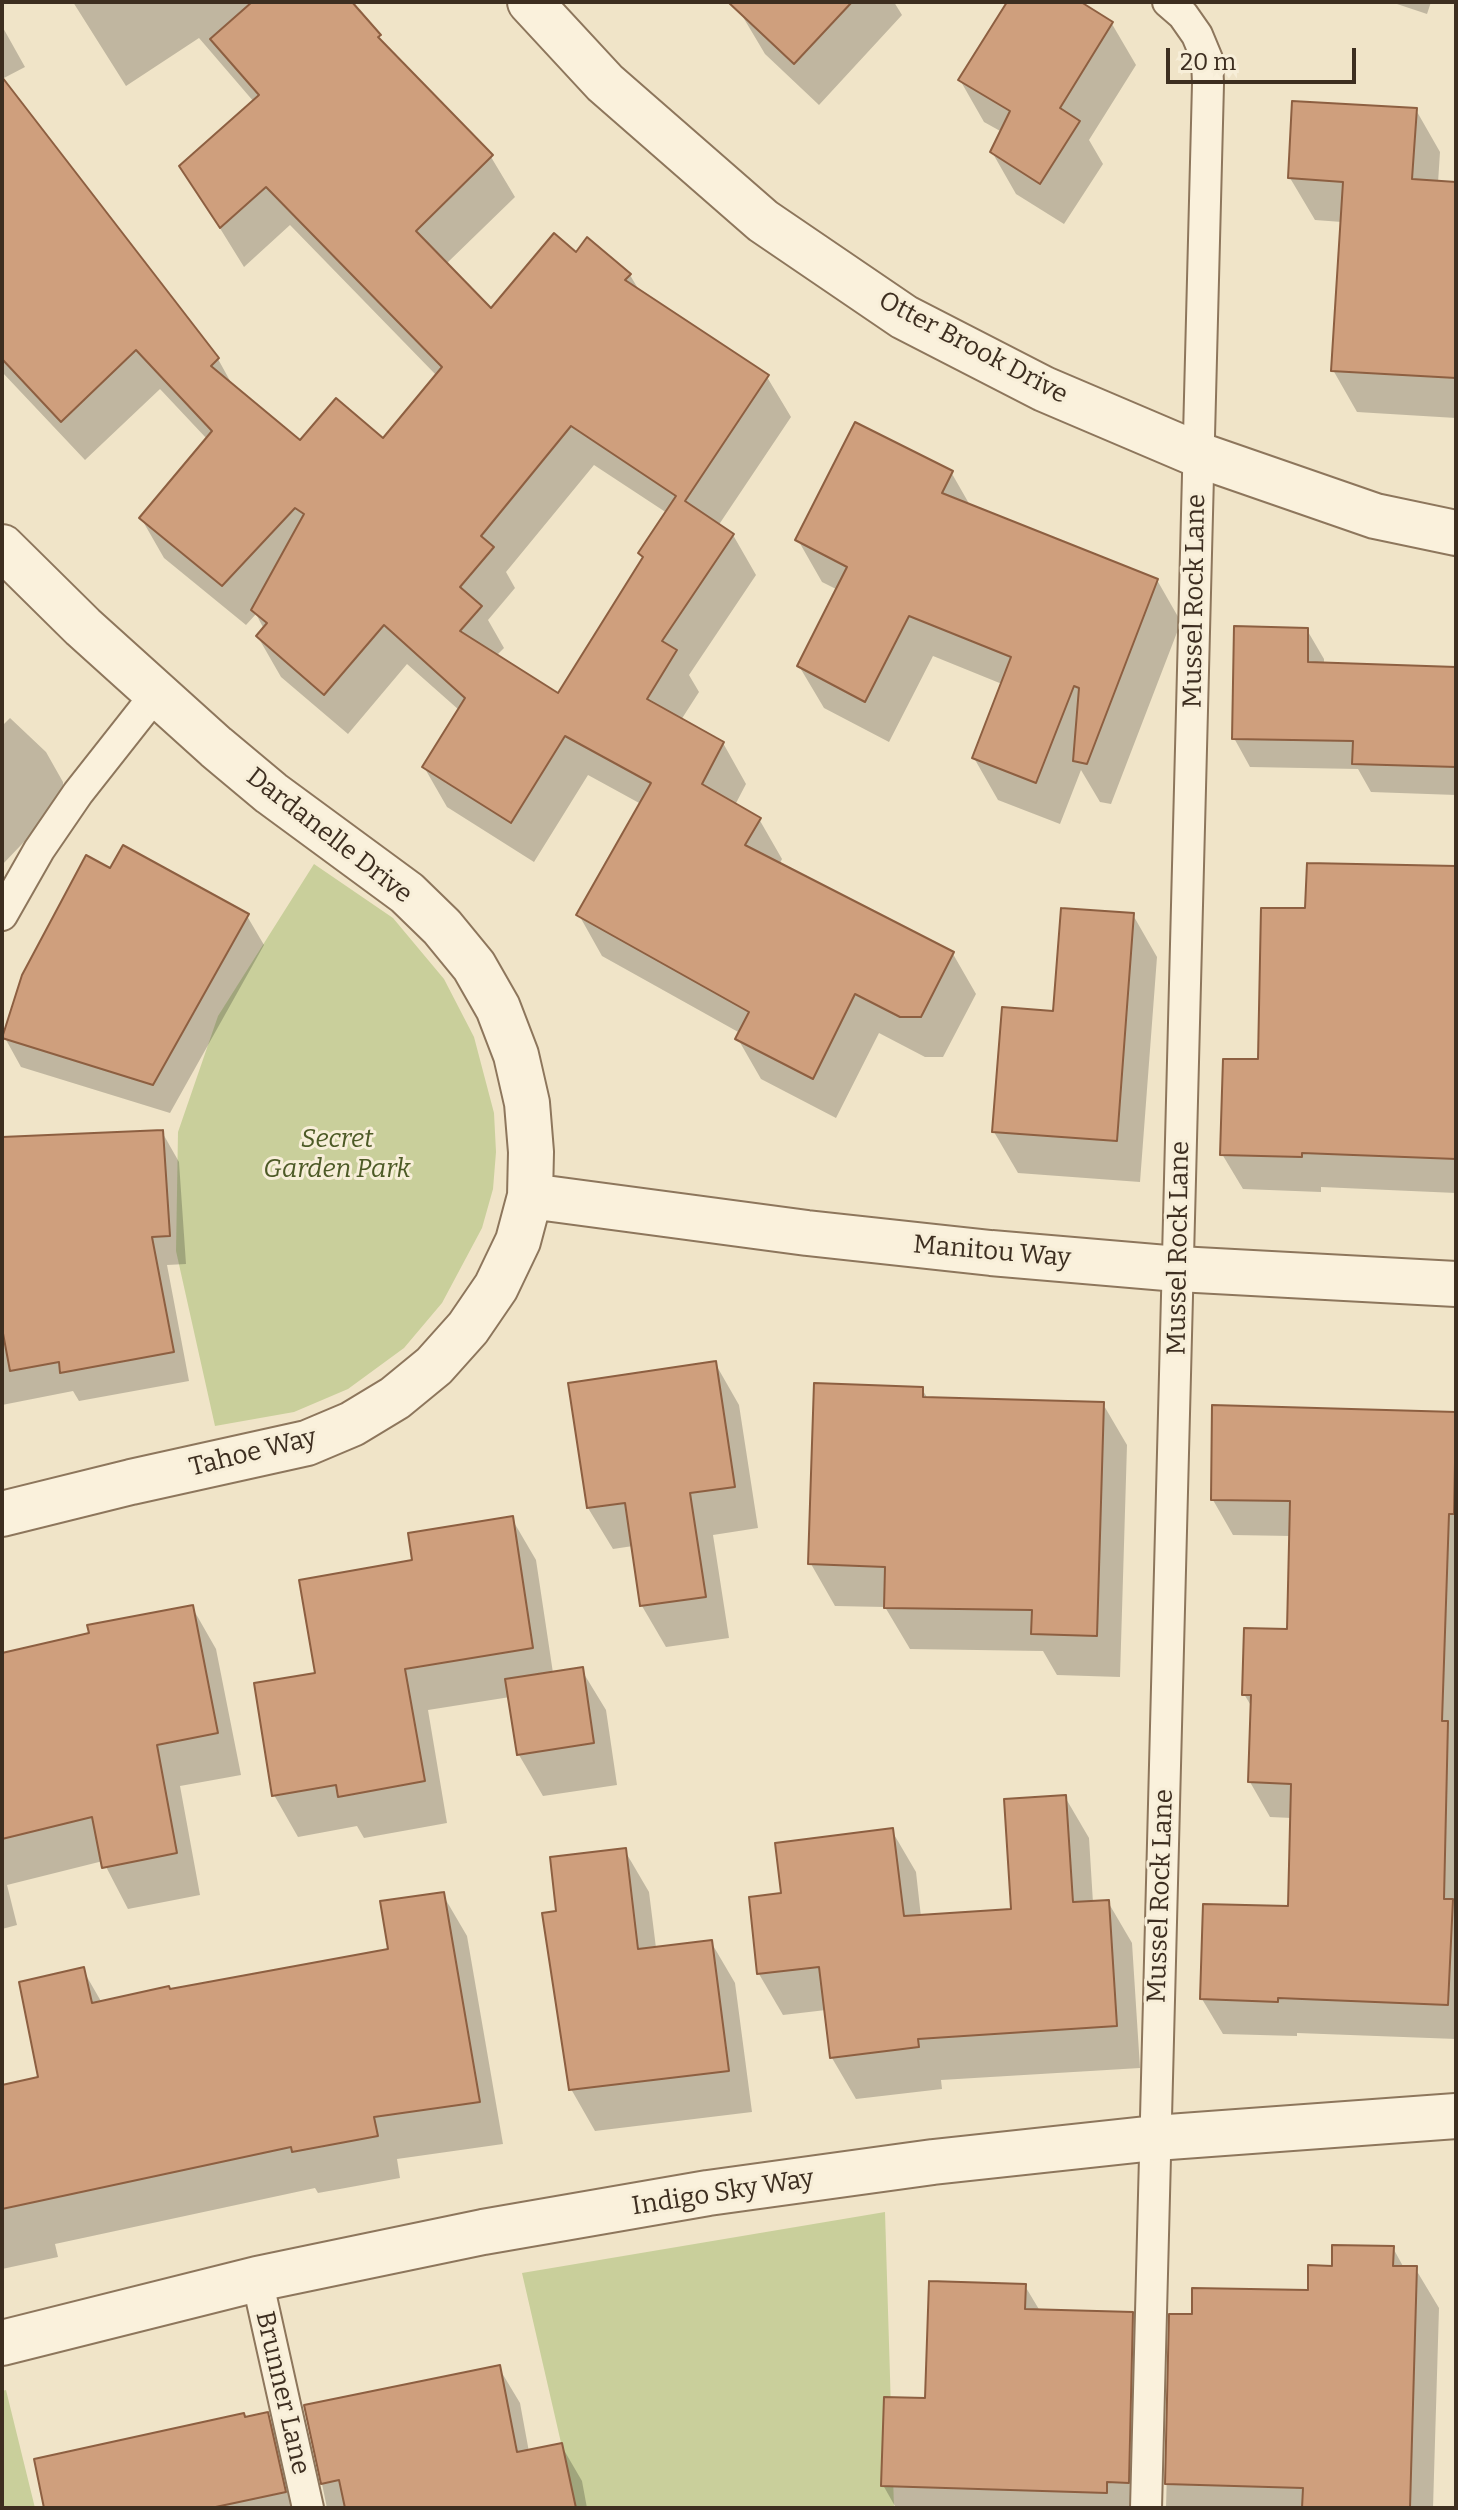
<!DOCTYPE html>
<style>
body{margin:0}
#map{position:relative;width:1458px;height:2510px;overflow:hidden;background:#f0e4c8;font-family:Bitter,serif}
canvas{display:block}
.frame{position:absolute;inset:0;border:4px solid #3d2e20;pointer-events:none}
.scale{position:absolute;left:1166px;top:48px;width:190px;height:36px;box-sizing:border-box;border:4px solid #3d2e20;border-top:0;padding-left:10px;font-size:24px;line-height:28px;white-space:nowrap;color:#3d2e20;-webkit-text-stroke:6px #f7eed8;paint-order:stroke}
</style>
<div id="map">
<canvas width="1458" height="2510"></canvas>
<div class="frame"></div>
<div class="scale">20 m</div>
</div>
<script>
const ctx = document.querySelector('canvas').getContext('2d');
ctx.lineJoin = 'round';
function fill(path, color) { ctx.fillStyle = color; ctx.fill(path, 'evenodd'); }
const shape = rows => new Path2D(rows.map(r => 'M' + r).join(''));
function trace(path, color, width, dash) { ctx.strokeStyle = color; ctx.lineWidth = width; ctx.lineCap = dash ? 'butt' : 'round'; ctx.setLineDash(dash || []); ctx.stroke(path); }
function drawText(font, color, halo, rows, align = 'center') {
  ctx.font = font + ' Bitter,serif'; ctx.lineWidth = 6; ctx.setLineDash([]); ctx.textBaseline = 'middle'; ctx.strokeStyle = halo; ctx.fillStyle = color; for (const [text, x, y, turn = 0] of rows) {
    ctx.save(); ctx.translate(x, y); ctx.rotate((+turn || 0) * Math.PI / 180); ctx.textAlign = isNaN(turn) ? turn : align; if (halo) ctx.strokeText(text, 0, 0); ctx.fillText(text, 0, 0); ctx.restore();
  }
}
const green = shape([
 [314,864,393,918,444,979,474,1037,494,1113,496,1152,493,1189,482,1228,442,1303,404,1348,348,1389,294,1412,215,1426,176,1251,178,1132,218,1016],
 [885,2212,894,2508,576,2508,522,2273],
 [6,2390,35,2508,2,2508,2,2391]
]);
const shadow = shape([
 [73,2,349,2,379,36,385,47,491,157,515,197,446,264,491,311,576,255,630,275,640,292,767,377,791,417,718,526,733,535,756,575,689,675,699,692,681,720,723,743,746,784,735,805,759,819,782,859,779,865,953,954,976,994,943,1057,925,1057,879,1033,836,1118,761,1079,738,1039,740,1033,602,956,579,915,641,804,588,775,534,862,447,807,424,767,459,710,407,664,348,734,281,677,258,637,264,629,256,614,246,625,164,558,141,518,207,439,160,389,85,460,2,372,2,81,218,359,234,388,300,443,383,441,437,376,290,225,244,267,182,167,254,102,199,38,126,86],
 [594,465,667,513,640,553,644,559,559,696,496,656,504,648,488,620,515,588,506,572],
 [749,2,894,2,902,15,819,105,765,54,740,12],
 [1010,2,1077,2,1112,24,1136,65,1089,140,1103,164,1064,224,1016,194,992,152,1002,132,984,122,960,80],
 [1391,2,1431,2,1427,14],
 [2,26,25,67,2,79],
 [1416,110,1440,152,1438,183,1456,184,1456,418,1357,412,1333,370,1342,222,1315,220,1290,178],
 [951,472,971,507,1157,580,1181,622,1111,804,1100,802,1081,770,1060,824,998,800,974,758,1002,684,933,656,889,742,824,708,799,666,838,590,822,582,798,540],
 [1307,630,1324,659,1324,665,1456,669,1456,795,1371,792,1358,769,1250,767,1234,738],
 [10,718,46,752,63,782,63,801,2,865,2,726],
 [1456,868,1456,1193,1321,1187,1321,1192,1243,1189,1222,1154,1260,1061,1307,910],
 [111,871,247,916,264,945,170,1113,21,1067,5,1038],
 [1133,915,1157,957,1140,1182,1018,1173,994,1132,1055,1013],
 [162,1132,179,1162,186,1264,167,1265,189,1381,79,1401,73,1391,2,1405,2,1139],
 [715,1363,739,1405,758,1528,713,1535,729,1638,666,1647,642,1606,633,1546,613,1549,588,1508],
 [922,1389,928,1399,1103,1404,1127,1445,1120,1677,1057,1675,1043,1651,910,1649,885,1607,835,1606,811,1564],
 [1456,1414,1456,2039,1297,2033,1297,2036,1223,2034,1202,1999,1290,1909,1292,1818,1270,1817,1250,1782,1253,1709,1244,1694,1289,1631,1291,1536,1233,1535,1213,1500],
 [512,1519,536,1560,553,1673,581,1669,606,1710,617,1785,543,1796,519,1755,510,1697,428,1710,447,1823,364,1838,357,1826,298,1837,274,1795,317,1674,415,1561],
 [192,1607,216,1649,241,1775,180,1786,200,1895,128,1909,103,1861,7,1885,17,1925,2,1929,2,1655],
 [1065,1797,1089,1838,1093,1903,1108,1902,1132,1943,1140,2068,941,2080,942,2089,856,2099,832,2058,826,2010,783,2015,759,1974,783,1895,892,1831,916,1872,921,1917,1013,1911],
 [625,1851,649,1892,656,1948,711,1942,735,1983,752,2112,595,2131,571,2089,558,1912],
 [443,1895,467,1936,503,2144,397,2159,400,2178,318,2193,315,2188,55,2244,58,2257,2,2269,2,2087,40,2078,83,1970,102,2003,390,1951],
 [1393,2248,1404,2268,1415,2268,1439,2308,1433,2508,1166,2508,1171,2316,1194,2316,1310,2292,1334,2268],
 [1025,2286,1040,2311,1132,2314,1155,2354,1151,2508,896,2508,883,2485,927,2400],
 [499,2368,520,2403,529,2452,561,2445,582,2481,587,2508,327,2508,306,2407],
 [267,2415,288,2450,301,2508,47,2508,245,2419]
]);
const building = shape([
 [252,2,352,2,381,35,378,37,493,155,416,231,491,308,554,233,576,252,587,237,631,274,625,280,769,375,685,501,734,534,662,641,677,650,647,699,724,742,702,784,761,818,745,845,954,952,921,1017,900,1017,855,994,813,1079,735,1039,749,1012,576,915,651,783,565,736,511,823,422,767,465,698,384,625,324,695,256,636,267,623,251,610,304,514,295,508,222,586,139,518,212,431,136,350,61,422,2,359,2,77,219,358,211,366,300,440,336,398,383,438,442,367,266,187,220,228,179,166,259,95,210,39,252,2],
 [571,426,676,496,638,553,643,557,558,693,460,631,482,606,460,587,494,547,481,536,571,426],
 [728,2,852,2,794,64,728,2],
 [1007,2,1081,2,1113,22,1060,108,1080,121,1040,184,990,152,1010,111,958,80,1007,2],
 [1292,101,1417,108,1412,179,1456,182,1456,378,1331,371,1343,182,1288,178,1292,101],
 [855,422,953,471,942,493,1158,579,1087,764,1073,761,1079,688,1074,686,1036,783,972,758,1011,657,909,616,865,702,797,666,847,567,795,540,855,422],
 [1234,626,1308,628,1308,662,1456,667,1456,767,1352,764,1353,741,1232,739,1234,626],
 [123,845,249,914,153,1085,2,1038,22,975,86,855,110,868,123,845],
 [1307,863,1456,866,1456,1159,1302,1153,1302,1157,1220,1155,1223,1059,1258,1059,1261,908,1305,908,1307,863],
 [1061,908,1134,913,1117,1141,992,1132,1002,1007,1053,1011,1061,908],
 [163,1130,170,1236,152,1237,174,1352,60,1373,59,1362,10,1371,2,1328,2,1137,163,1130],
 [716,1361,735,1487,690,1493,706,1597,640,1606,625,1503,587,1508,568,1383,716,1361],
 [814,1383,923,1387,923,1397,1104,1402,1097,1636,1031,1634,1032,1610,884,1608,885,1567,808,1564,814,1383],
 [1212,1405,1456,1412,1454,1514,1449,1514,1442,1721,1448,1721,1444,1899,1453,1899,1448,2005,1278,1998,1278,2002,1200,1999,1203,1904,1288,1906,1291,1784,1248,1782,1251,1695,1242,1695,1244,1628,1287,1629,1290,1501,1211,1500,1212,1405],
 [513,1516,533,1648,405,1669,425,1781,338,1797,336,1785,272,1796,254,1683,315,1673,299,1580,412,1560,408,1533,513,1516],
 [193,1605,218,1733,157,1745,177,1853,102,1868,92,1817,2,1839,2,1653,89,1633,87,1625,193,1605],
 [583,1667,594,1743,517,1755,505,1679,583,1667],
 [1066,1795,1073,1902,1109,1900,1117,2026,918,2039,919,2047,830,2058,819,1967,757,1974,749,1897,781,1893,775,1843,893,1828,904,1916,1011,1909,1004,1799,1066,1795],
 [626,1848,638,1949,712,1940,729,2071,569,2090,542,1913,556,1911,550,1857,626,1848],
 [444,1892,480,2102,374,2117,378,2136,292,2152,291,2147,2,2209,2,2085,38,2077,19,1982,84,1967,92,2003,169,1986,170,1989,388,1949,380,1901,444,1892],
 [1332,2245,1394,2246,1393,2266,1417,2266,1410,2508,1302,2508,1303,2488,1165,2484,1169,2314,1192,2314,1192,2288,1308,2290,1308,2265,1332,2266,1332,2245],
 [929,2281,1026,2284,1025,2309,1133,2312,1129,2483,1107,2482,1107,2493,881,2486,884,2397,925,2398,929,2281],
 [500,2365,517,2452,562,2443,576,2508,345,2508,339,2480,321,2484,304,2405,500,2365],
 [268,2412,286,2492,211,2508,44,2508,34,2459,244,2413,245,2417,268,2412]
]);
const lane = shape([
 [2,915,39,850,78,793,156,694],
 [257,2279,308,2508],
 [1146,2508,1208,84,1207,59,1197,35,1183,15,1168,2]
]);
const street = shape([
 [530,2,605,83,763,221,904,317,1044,389,1199,455,1375,516,1456,533],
 [2,547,83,627,216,747,271,793,407,893,442,927,474,966,498,1008,516,1055,527,1103,531,1152,530,1196,518,1241,496,1287,468,1328,434,1366,395,1398,352,1424,307,1443,131,1482,2,1514],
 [530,1196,807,1233,991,1253,1178,1269,1456,1284],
 [2,2343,257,2279,483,2232,708,2193,933,2162,1155,2138,1456,2116]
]);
const streetNames = [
 ["Otter Brook Drive",973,348,28],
 ["Mussel Rock Lane",1195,601,-89],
 ["Dardanelle Drive",329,836,38],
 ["Mussel Rock Lane",1179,1248,-89],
 ["Manitou Way",992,1252,5],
 ["Tahoe Way",253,1453,-14],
 ["Mussel Rock Lane",1161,1896,-88],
 ["Indigo Sky Way",723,2193,-9],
 ["Brunner Lane",282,2393,77]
];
const parkNames = [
 ["Secret",337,1140],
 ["Garden Park",337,1170]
];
fill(green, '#c9cf9b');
fill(shadow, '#0003');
fill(building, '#cf9f7d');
trace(building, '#8d5f41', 2);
trace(lane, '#8d765c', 34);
trace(street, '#8d765c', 48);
trace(lane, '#faf1dc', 30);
trace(street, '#faf1dc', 44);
drawText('26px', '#3d2e20', '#f7eed8', streetNames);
drawText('italic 26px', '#4d5a26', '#f7eed8', parkNames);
</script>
